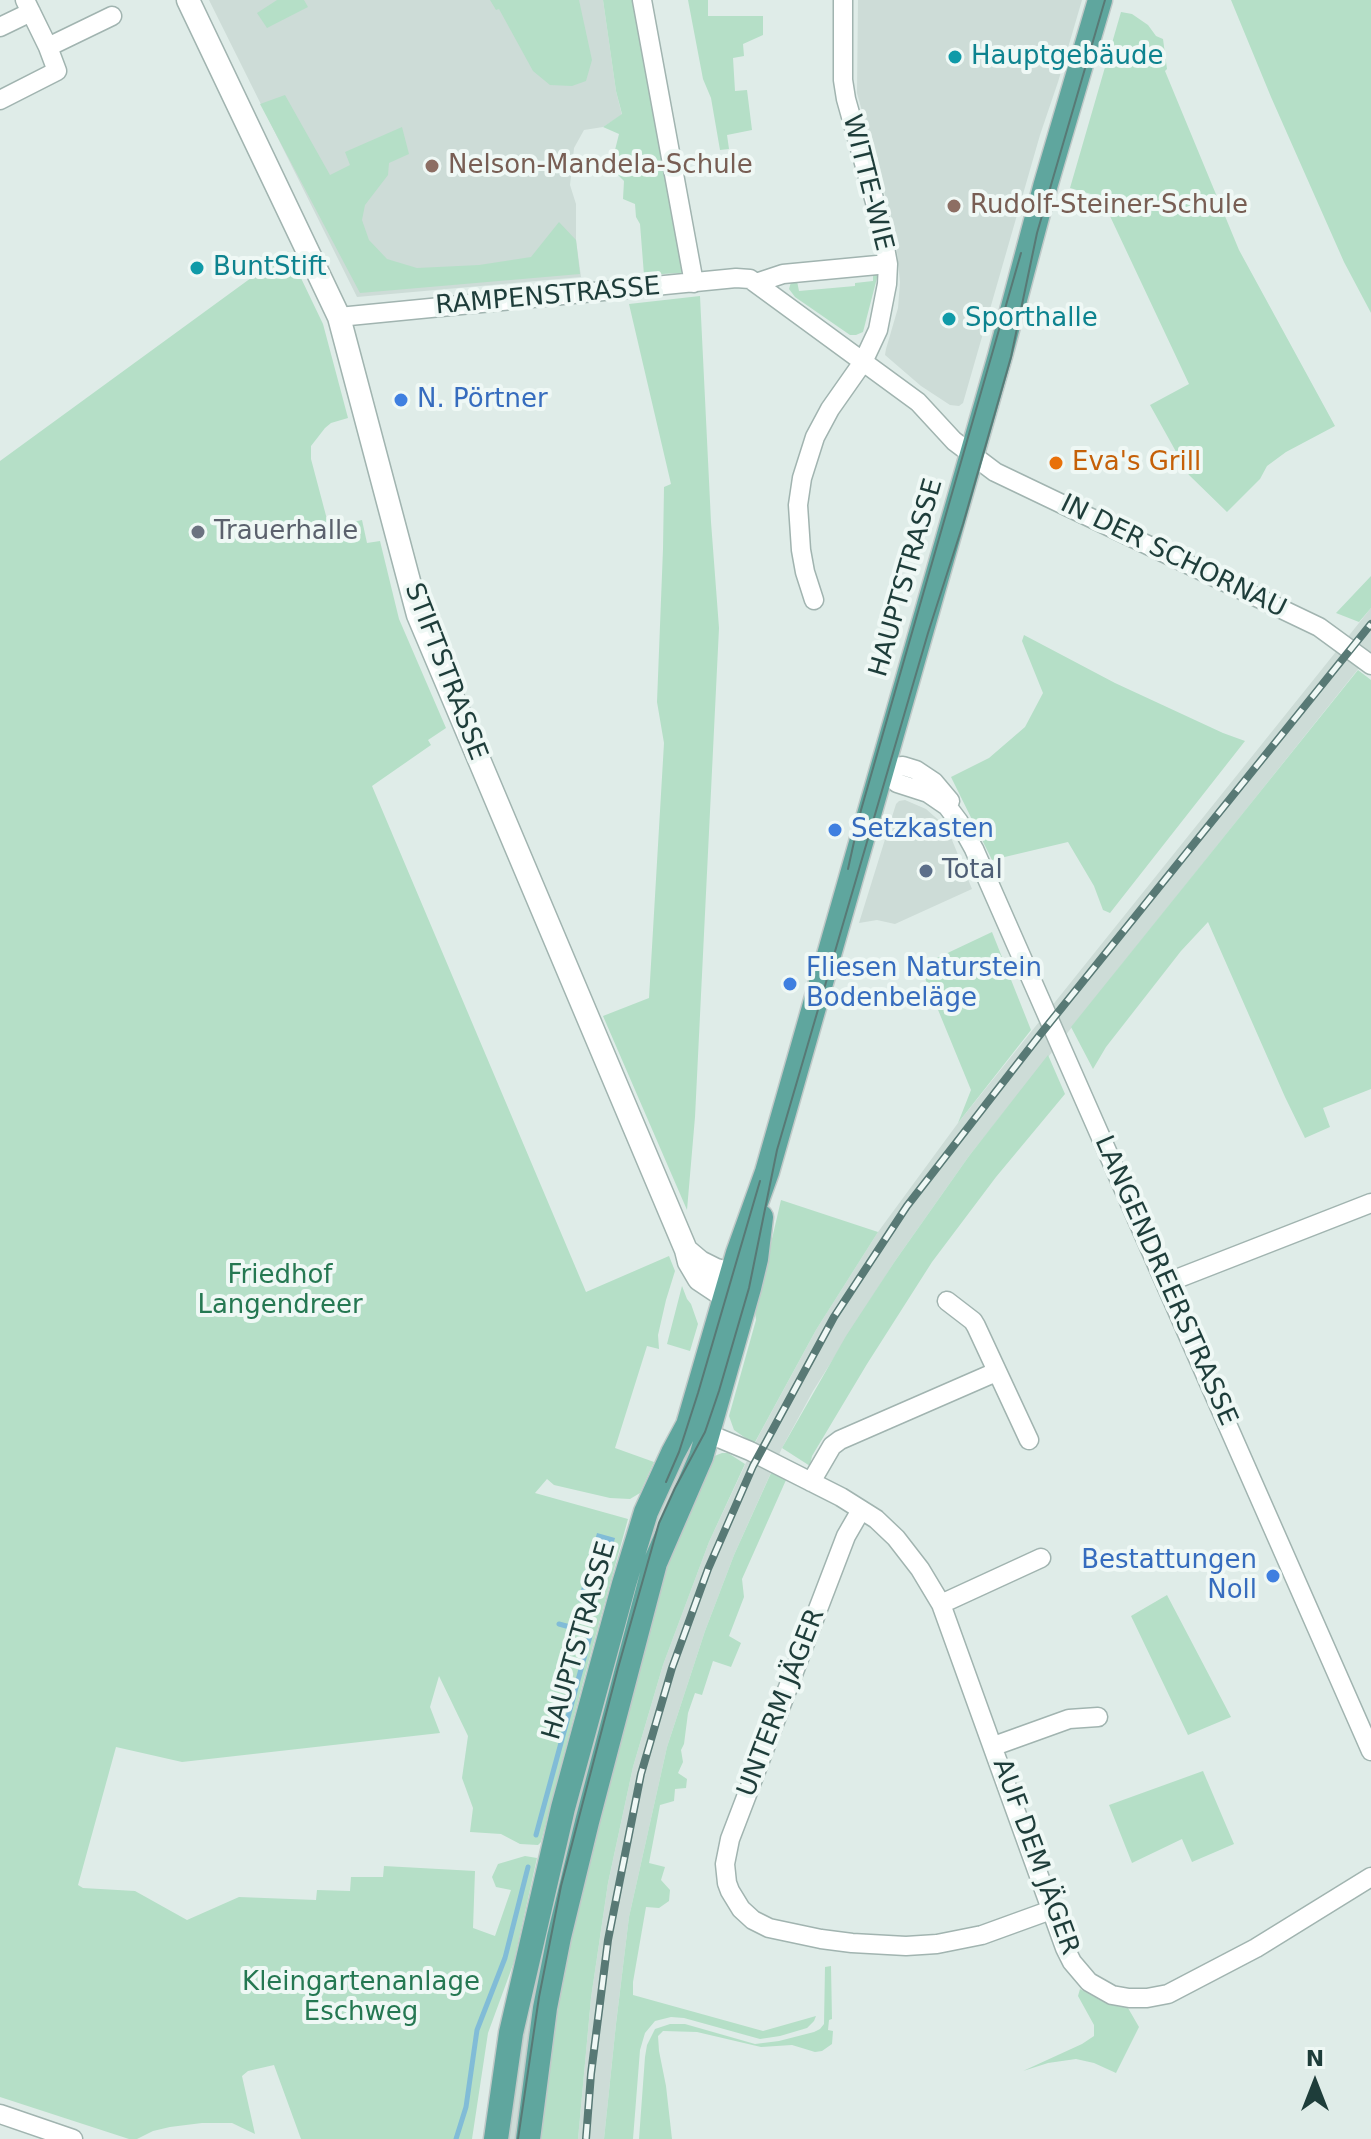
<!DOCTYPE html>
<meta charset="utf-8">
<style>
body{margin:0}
#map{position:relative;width:1371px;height:2139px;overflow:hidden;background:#dfece8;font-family:"DejaVu Sans",sans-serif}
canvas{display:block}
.north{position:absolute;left:1275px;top:2043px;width:80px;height:80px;-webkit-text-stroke:6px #eff8f5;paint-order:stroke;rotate:0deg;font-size:22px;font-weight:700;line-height:32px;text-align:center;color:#1e3d3a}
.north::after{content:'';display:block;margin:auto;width:28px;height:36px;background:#1e3d3a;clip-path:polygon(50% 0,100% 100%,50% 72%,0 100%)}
</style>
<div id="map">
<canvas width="1371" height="2139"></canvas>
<div class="north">N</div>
</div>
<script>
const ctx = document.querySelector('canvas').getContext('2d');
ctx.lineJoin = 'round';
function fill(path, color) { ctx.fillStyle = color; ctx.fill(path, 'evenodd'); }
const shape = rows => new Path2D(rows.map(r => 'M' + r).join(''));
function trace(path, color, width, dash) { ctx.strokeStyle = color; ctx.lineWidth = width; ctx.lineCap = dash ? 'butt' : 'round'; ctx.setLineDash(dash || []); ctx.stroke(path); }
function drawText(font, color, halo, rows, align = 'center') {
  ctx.font = font + ' "DejaVu Sans",sans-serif'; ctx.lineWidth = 8; ctx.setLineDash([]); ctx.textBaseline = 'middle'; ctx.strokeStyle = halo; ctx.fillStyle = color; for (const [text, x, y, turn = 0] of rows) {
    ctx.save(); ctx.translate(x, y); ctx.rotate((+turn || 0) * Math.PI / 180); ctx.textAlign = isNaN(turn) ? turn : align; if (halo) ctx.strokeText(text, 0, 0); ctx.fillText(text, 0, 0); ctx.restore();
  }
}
const built = shape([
 [209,0,603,0,616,91,622,115,603,127,584,130,574,148,570,185,576,204,576,240,581,277,357,297],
 [858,0,1082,0,1058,82,1040,135,963,403,959,406,950,405,921,386,885,355,886,349,898,308,900,282,895,231,857,93],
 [1371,608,1371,653,969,1156,895,1261,813,1391,782,1448,734,1555,705,1631,667,1747,629,1917,616,2024,604,2139,578,2139,591,1998,608,1883,633,1767,663,1665,709,1542,758,1437,816,1330,878,1232,958,1123],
 [905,800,926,809,943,824,952,840,972,889,895,924,877,920,859,923,896,804,899,801],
 [691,1444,693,1446,522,2139,505,2139,524,2014,642,1535]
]);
const green = shape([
 [277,0,304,0,308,7,267,28,257,13],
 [490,0,579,0,592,60,586,81,572,86,550,85,533,71,499,9,496,10],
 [603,0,632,0,653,96,684,272,681,273,644,275,640,224,636,217,635,204,623,199,624,181,616,173,614,154,619,134,603,127,622,114,616,91],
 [688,0,708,0,708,16,763,16,763,35,743,44,744,56,733,58,735,91,747,90,752,130,727,135,729,149,720,150,711,98,703,79],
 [1231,0,1371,0,1371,313,1344,262,1271,97],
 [1121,12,1132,14,1148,25,1156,36,1163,39,1167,69,1165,71,1239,250,1335,426,1286,452,1267,466,1260,479,1227,512,1189,475,1150,405,1189,384,1101,197,1070,188],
 [285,95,330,175,350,165,345,152,402,127,409,154,389,163,388,175,365,205,362,220,369,240,387,259,417,268,479,265,531,257,559,222,576,240,580,274,360,293,260,104],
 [288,251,323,324,348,418,331,423,325,428,311,446,311,459,329,527,362,520,367,543,380,541,399,619,446,728,428,740,431,745,372,786,586,1292,669,1256,675,1271,666,1300,658,1335,659,1349,647,1346,615,1448,654,1462,640,1493,630,1499,610,1498,554,1485,547,1479,535,1493,628,1519,586,1671,541,1842,538,1845,520,1844,501,1834,470,1832,473,1808,462,1778,468,1736,439,1676,430,1707,440,1733,182,1762,116,1747,78,1885,83,1888,135,1891,187,1920,239,1897,316,1900,317,1890,350,1891,351,1877,383,1877,384,1866,475,1871,473,1928,495,1936,511,1890,496,1887,492,1877,498,1864,525,1856,537,1858,514,1962,488,2033,472,2139,301,2139,274,2065,248,2071,242,2076,255,2134,232,2123,202,2123,170,2127,153,2131,137,2139,129,2139,0,2097,0,461],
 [878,274,863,332,856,335,850,335,795,297,789,289,791,282,797,281,799,291,855,286,855,283,873,281,873,275],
 [700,296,711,522,719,628,695,1117,687,1210,603,1016,649,998,664,743,657,702,663,549,664,487,671,484,629,304],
 [1371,576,1371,608,1359,622,1336,613],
 [1024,635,1115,683,1223,733,1245,741,1110,913,1103,910,1094,886,1068,842,992,860,951,777,989,758,1025,727,1043,693,1022,641],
 [1358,670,1371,680,1371,1089,1323,1108,1330,1127,1305,1138,1285,1097,1208,922,1181,951,1106,1047,1093,1069,1071,1027],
 [992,932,1031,1030,958,1123,971,1090,920,966],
 [1048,1055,1065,1094,996,1177,932,1262,867,1364,812,1456,810,1466,782,1448,846,1336,895,1261,969,1156],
 [781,1200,878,1232,816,1330,754,1444,734,1430,729,1416,756,1320,755,1312],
 [682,1286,687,1299,691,1304,698,1324,690,1351,667,1344],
 [722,1453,728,1453,745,1464,709,1542,663,1665,633,1767,608,1883,591,1998,578,2139,537,2139,551,2020,576,1897,663,1568,712,1457],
 [771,1473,786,1480,742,1579,744,1597,729,1636,741,1643,731,1667,713,1661,702,1695,695,1693,688,1713,684,1744,681,1750,683,1762,678,1773,687,1779,686,1788,675,1789,674,1801,660,1805,649,1863,665,1867,661,1880,670,1890,669,1901,659,1908,646,1907,633,1982,633,1995,763,2031,816,2016,814,2021,807,2028,780,2036,760,2039,684,2018,671,2017,655,2021,645,2033,640,2050,633,2139,604,2139,616,2024,629,1917,667,1747,705,1631,734,1555],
 [1167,1595,1231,1717,1188,1735,1131,1616],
 [1203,1771,1234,1844,1192,1862,1182,1839,1132,1863,1109,1805],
 [831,1966,832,2019,829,2020,828,2030,833,2031,832,2044,822,2051,815,2052,792,2045,761,2047,697,2032,663,2031,658,2036,659,2051,666,2086,672,2139,639,2139,645,2057,647,2045,655,2029,670,2024,685,2024,755,2044,779,2041,814,2032,820,2029,824,2024,825,1967],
 [1080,1989,1107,2004,1128,2008,1139,2027,1116,2073,1094,2063,1076,2059,1048,2063,1023,2071,1082,2044,1094,2036,1094,2025,1078,1996]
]);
const water = shape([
 [597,1533,615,1538,596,1606,578,1601]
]);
const stream = shape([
 [585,1611,589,1598],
 [536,1835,590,1636,588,1632,559,1624],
 [456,2139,466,2107,477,2030,505,1958,528,1867]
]);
const minor = shape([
 [642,0,694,283],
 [0,27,31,12],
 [48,47,112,16],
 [0,100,57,71,48,47,25,0],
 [756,283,783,274,888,264],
 [339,317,736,278,750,279,918,402,954,441,995,472,1319,627,1371,665],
 [814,600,805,572,801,550,798,505,802,478,815,437,830,409,863,362,878,330,887,284,888,264,880,220,846,99,843,80,843,0],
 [882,768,897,783,928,793,947,806,959,822,974,849,1371,1751],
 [882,768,903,766,916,770,934,782,950,801],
 [1166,1283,1371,1203],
 [947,1301,973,1321,976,1326,1029,1440],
 [697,1429,750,1451,841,1497,876,1519,896,1538,920,1569,941,1604,1065,1948,1072,1962,1089,1982,1112,1995,1129,1998,1147,1998,1168,1994,1256,1948,1371,1877],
 [811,1482,832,1446,840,1440,996,1372],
 [861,1510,846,1536,730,1839,725,1864,727,1883,730,1891,741,1909,753,1920,769,1928,821,1939,852,1943,906,1946,937,1944,982,1935,1051,1910],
 [941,1604,1041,1558],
 [994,1746,1069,1719,1098,1717],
 [0,2114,73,2139]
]);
const tertiary = shape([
 [188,0,339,317,418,615,686,1250,689,1262,699,1279,717,1291,726,1295,743,1290],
 [687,1251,700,1262,716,1270,732,1274,746,1286]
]);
const primary = shape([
 [496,2139,511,2033,563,1808,624,1584,646,1512,673,1453,688,1425,738,1253,767,1172,1000,356,1045,187,1100,0],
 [528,2139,545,2008,559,1937,587,1822,655,1563,701,1457,749,1288,756,1259,761,1217]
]);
const tram = shape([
 [848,869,861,810,1021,253],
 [666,1482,679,1452,698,1393,760,1181],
 [518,2139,539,1997,561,1886,618,1668,659,1523,675,1488,705,1432,719,1391,749,1288,777,1150,928,633,963,524,1011,357,1037,233,1105,0]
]);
const rail = shape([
 [586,2139,591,2074,608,1940,641,1774,672,1668,708,1569,753,1466,834,1317,907,1206,1039,1036,1371,624]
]);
const markers = [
 [955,57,8,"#0f9aa8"],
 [432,166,8,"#8d6e63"],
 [954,206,8,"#8d6e63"],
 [197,268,8,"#0f9aa8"],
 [949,319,8,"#0f9aa8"],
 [401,400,8,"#3f7fe0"],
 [1056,463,8,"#e8710a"],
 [198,532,8,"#6b7280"],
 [835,830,8,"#3f7fe0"],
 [926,871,8,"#5c6f8a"],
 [790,984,8,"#3f7fe0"],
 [1273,1576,8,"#3f7fe0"]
];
const cultureNames = [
 ["Hauptgebäude",971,57],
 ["BuntStift",213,268],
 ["Sporthalle",965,319]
];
const educationNames = [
 ["Nelson-Mandela-Schule",448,166],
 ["Rudolf-Steiner-Schule",970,206]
];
const streetNames = [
 ["WITTE-WIE",867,183,76],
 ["RAMPENSTRASSE",548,297,-5],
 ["IN DER SCHORNAU",1173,557,26],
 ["HAUPTSTRASSE",907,578,-74],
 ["STIFTSTRASSE",445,672,69],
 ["LANGENDREERSTRASSE",1165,1281,66],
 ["HAUPTSTRASSE",580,1641,-74],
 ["UNTERM JÄGER",782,1703,-69],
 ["AUF DEM JÄGER",1035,1857,70]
];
const shopNames = [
 ["N. Pörtner",417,400],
 ["Setzkasten",851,830],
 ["Fliesen Naturstein",806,969],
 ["Bodenbeläge",806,999],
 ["Bestattungen",1257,1561,"right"],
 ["Noll",1257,1591,"right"]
];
const foodNames = [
 ["Eva's Grill",1072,463]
];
const worshipNames = [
 ["Trauerhalle",214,532]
];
const serviceNames = [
 ["Total",942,871]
];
const parkNames = [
 ["Friedhof",280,1276],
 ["Langendreer",280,1306],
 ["Kleingartenanlage",361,1983],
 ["Eschweg",361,2013]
];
fill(built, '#cddcd7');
fill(green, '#b5dfc7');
fill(water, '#81bcd7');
trace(stream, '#81bcd7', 5);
trace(minor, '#a1b4b0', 21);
trace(tertiary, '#a1b4b0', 25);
trace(primary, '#c0c9c8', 27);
trace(minor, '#fff', 18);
trace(tertiary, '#fff', 22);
trace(primary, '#5fa69e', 24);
trace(tram, '#587975', 2);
trace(rail, '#587975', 8);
trace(rail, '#eff8f5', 5, [15]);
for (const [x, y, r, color] of markers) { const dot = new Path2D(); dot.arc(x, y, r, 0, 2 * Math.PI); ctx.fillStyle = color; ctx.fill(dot); trace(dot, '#eff8f5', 3); }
drawText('26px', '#0d838f', '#eff8f5', cultureNames, 'left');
drawText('26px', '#785e54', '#eff8f5', educationNames, 'left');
drawText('26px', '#1e3d3a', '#eff8f5', streetNames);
drawText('26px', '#366cbe', '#eff8f5', shopNames, 'left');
drawText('26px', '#c56008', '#eff8f5', foodNames, 'left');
drawText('26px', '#5b616d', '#eff8f5', worshipNames, 'left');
drawText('26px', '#4e5e75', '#eff8f5', serviceNames, 'left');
drawText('26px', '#257852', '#eff8f5', parkNames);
</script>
